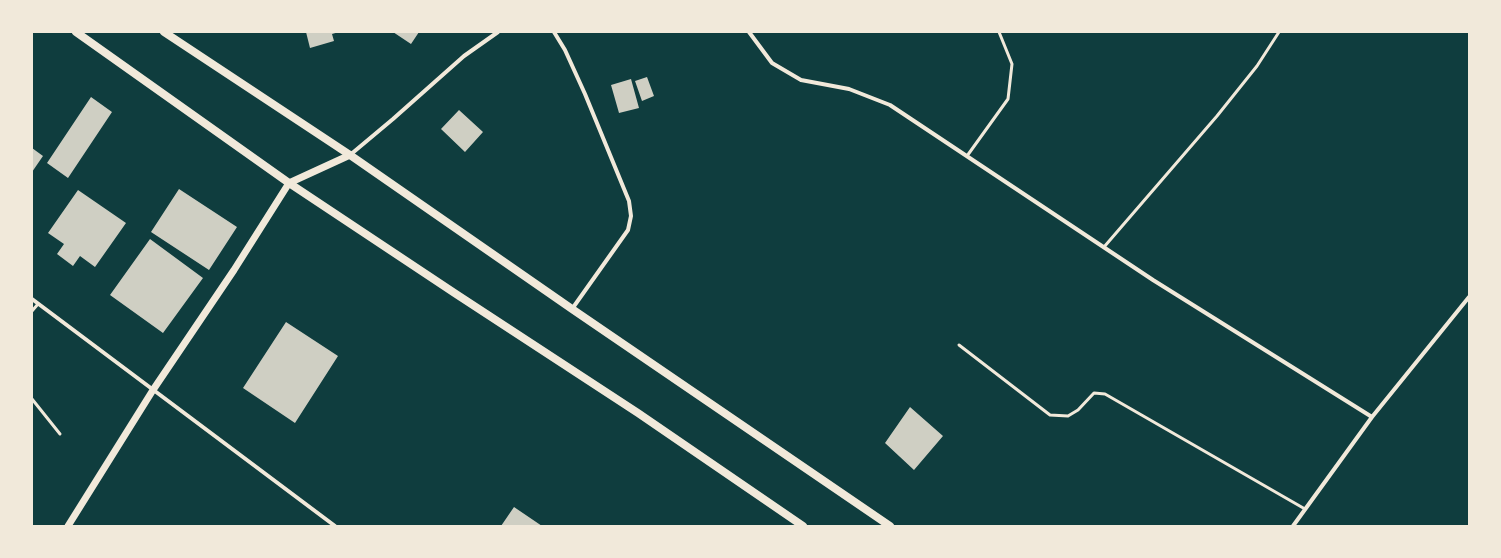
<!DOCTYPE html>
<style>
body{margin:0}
#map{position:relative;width:1501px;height:558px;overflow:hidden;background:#0f3d3e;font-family:"PT Sans Narrow",sans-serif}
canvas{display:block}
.frame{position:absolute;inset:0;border:33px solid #f1e9da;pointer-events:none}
</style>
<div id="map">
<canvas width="1501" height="558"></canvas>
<div class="frame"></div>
</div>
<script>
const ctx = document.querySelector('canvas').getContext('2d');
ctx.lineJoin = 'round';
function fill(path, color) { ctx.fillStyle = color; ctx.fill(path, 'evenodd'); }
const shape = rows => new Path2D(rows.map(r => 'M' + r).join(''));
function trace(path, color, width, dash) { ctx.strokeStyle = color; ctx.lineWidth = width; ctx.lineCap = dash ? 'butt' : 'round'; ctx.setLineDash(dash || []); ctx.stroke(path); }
const building = shape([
 [306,32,339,32,332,34,334,41,310,48],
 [393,32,419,32,411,44],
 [647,77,654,96,642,101,635,81],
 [631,79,639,108,619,113,611,85],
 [91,97,112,112,68,178,47,163],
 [459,110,483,132,465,152,441,129],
 [32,148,43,156,32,172],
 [179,189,237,227,209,270,151,232],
 [78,190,126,223,95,267,80,256,73,266,57,254,64,244,48,233],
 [150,239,203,278,163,333,110,295],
 [286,322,338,356,295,423,243,388],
 [910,407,943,436,914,470,885,443],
 [514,507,542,526,501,526]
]);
const service = shape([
 [967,156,1008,99,1012,64,999,32],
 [1104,247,1217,116,1257,66,1279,32],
 [32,311,38,304],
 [959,345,1050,415,1068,416,1078,410,1094,393,1105,394,1305,509],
 [32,399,60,434]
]);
const minor = shape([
 [554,32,565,50,585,94,629,201,631,216,628,230,572,309],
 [749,32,772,63,801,80,849,89,890,105,1153,280,1372,417],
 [350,155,393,119,464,56,498,32],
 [32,299,335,526],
 [1293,526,1372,417,1469,297]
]);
const tertiary = shape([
 [68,526,153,390,234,270,289,183,350,155]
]);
const secondary = shape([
 [76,32,289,183,456,294,638,413,803,526],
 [164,32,350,155,572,309,890,526]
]);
fill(building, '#cfcfc3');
trace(service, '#f1e9da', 3);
trace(minor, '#f1e9da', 4);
trace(tertiary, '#f1e9da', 7);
trace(secondary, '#f1e9da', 8);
</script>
